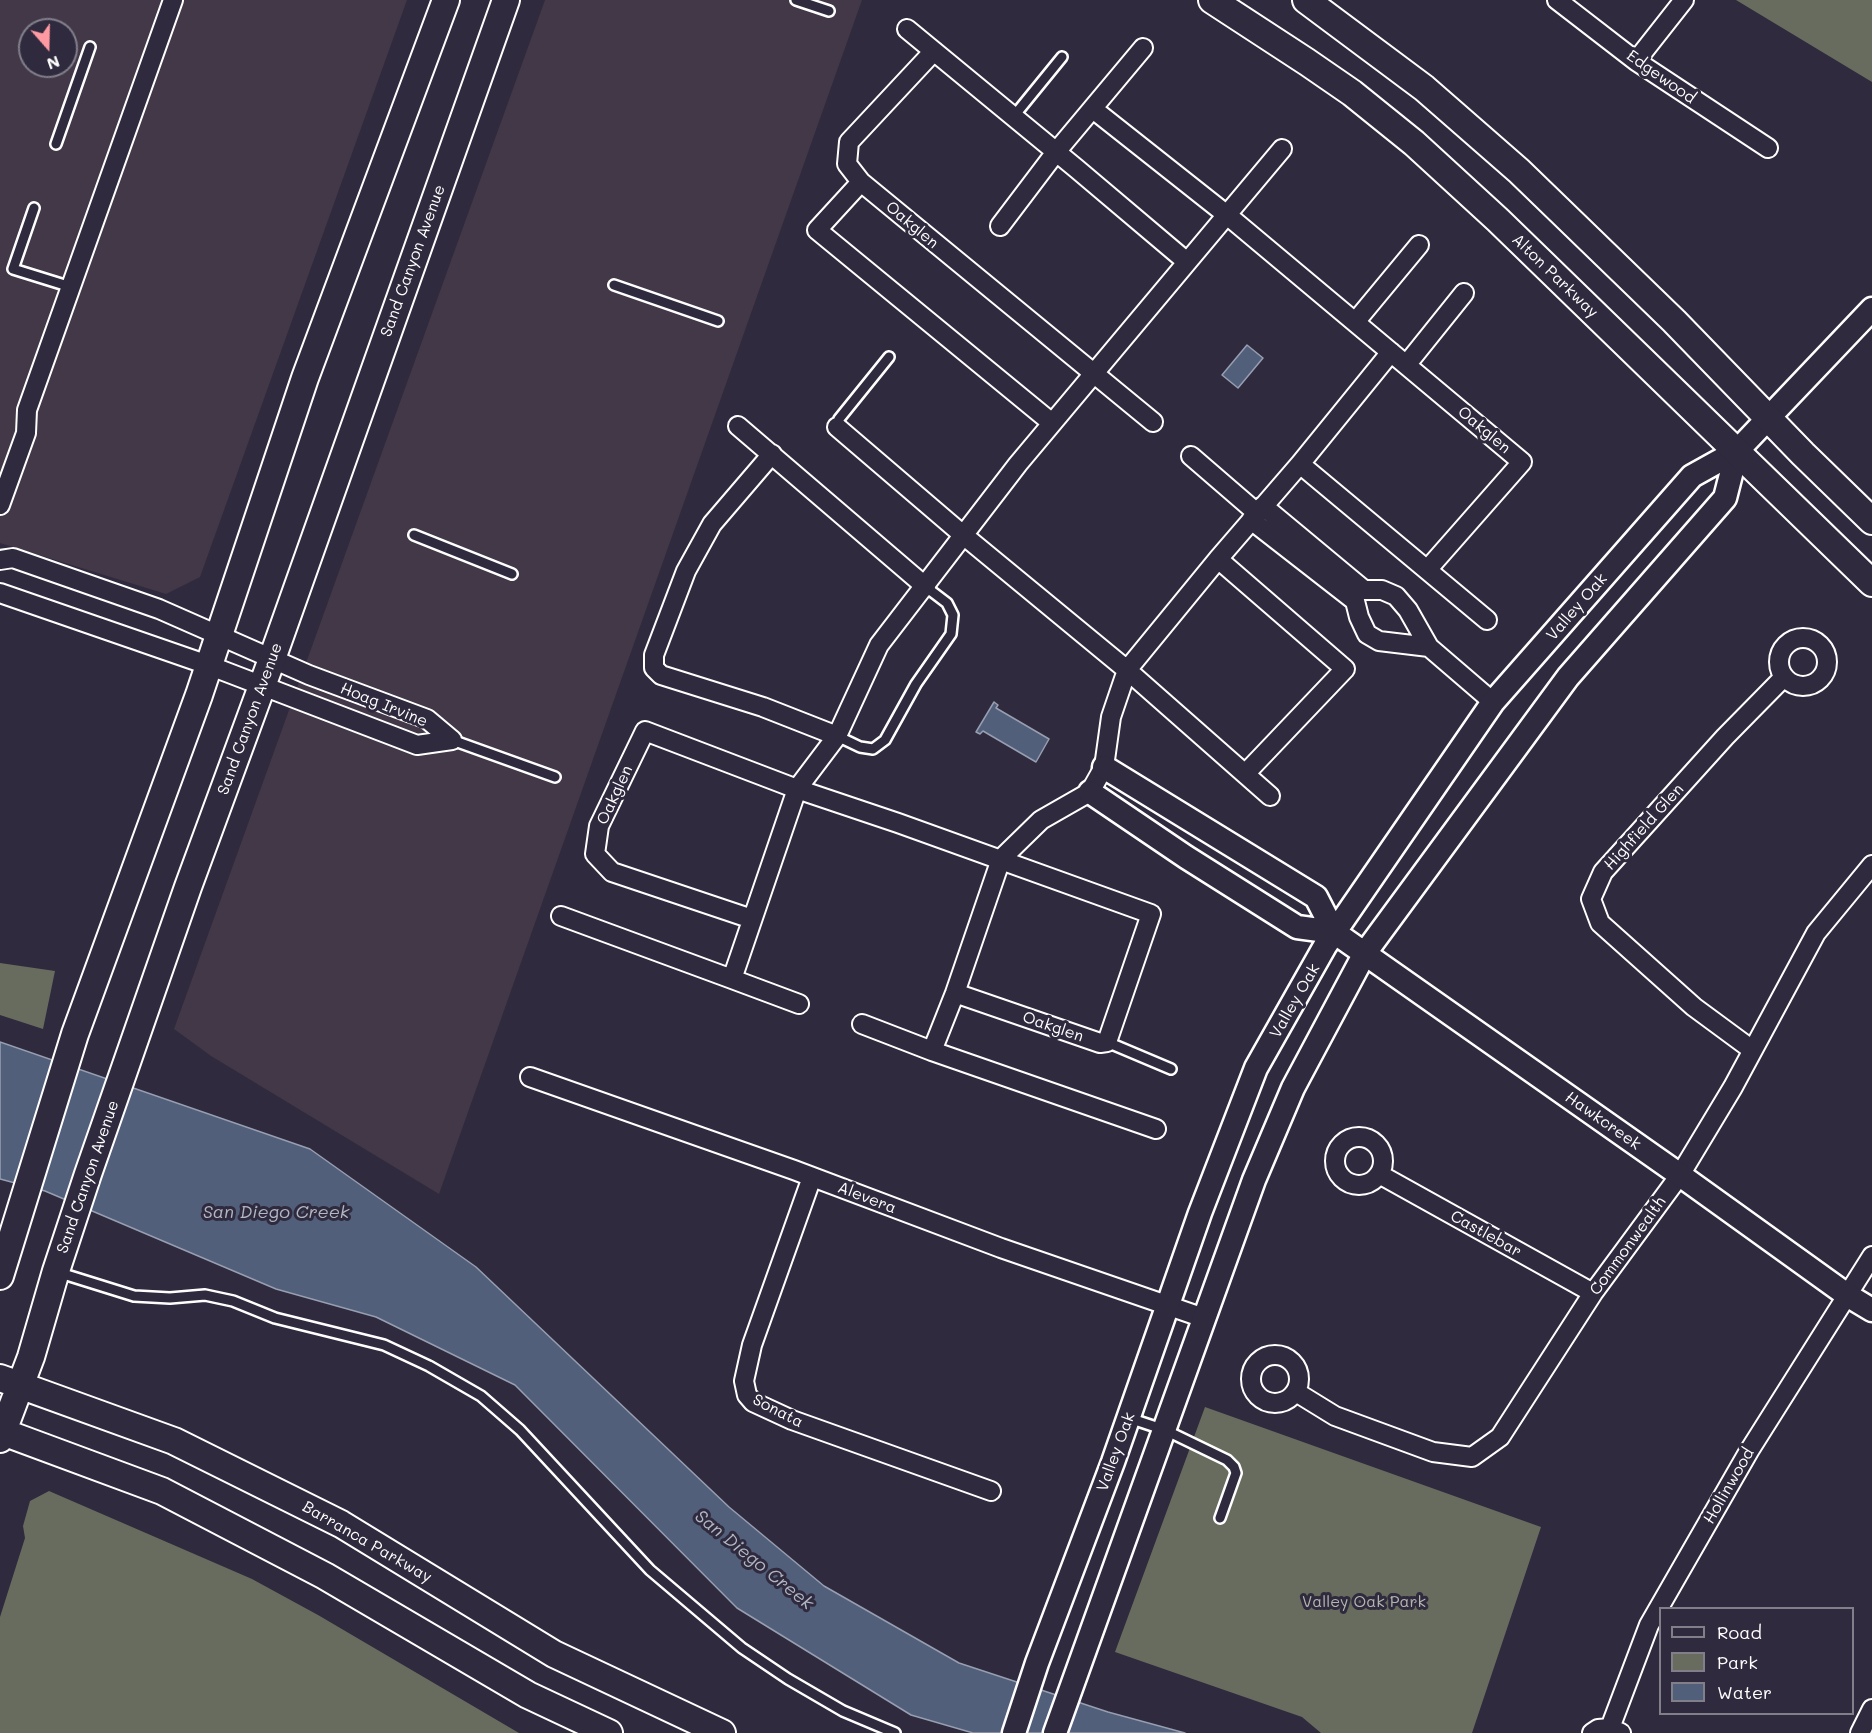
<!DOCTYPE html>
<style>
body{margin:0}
#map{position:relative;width:1872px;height:1733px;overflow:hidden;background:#2f2a3d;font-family:Mali,sans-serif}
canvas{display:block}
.legend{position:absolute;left:1659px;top:1607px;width:195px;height:108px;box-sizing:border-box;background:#2f2a3d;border:2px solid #827f8b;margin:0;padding:8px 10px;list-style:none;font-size:18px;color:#fff}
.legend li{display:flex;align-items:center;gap:12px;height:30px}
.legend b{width:30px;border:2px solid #827f8b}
.north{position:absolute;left:18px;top:18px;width:60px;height:60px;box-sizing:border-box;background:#2f2a3d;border:2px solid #827f8b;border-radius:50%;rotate:160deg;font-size:16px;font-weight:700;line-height:24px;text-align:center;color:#fff}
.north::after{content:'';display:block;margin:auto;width:21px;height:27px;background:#ff9aa2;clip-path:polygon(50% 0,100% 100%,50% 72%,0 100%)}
</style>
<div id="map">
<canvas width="1872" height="1733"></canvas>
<ul class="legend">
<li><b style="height:8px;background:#2f2a3d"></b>Road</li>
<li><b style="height:16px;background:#686c5f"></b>Park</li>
<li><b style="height:16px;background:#525f7b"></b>Water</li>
</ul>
<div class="north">N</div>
</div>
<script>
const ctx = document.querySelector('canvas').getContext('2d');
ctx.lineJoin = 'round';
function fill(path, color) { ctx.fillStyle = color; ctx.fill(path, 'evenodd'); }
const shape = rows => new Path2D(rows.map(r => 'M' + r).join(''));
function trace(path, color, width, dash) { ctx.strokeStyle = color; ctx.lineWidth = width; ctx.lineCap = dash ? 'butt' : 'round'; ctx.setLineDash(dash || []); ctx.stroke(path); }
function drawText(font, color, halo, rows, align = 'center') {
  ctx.font = font + ' Mali,sans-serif'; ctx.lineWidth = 6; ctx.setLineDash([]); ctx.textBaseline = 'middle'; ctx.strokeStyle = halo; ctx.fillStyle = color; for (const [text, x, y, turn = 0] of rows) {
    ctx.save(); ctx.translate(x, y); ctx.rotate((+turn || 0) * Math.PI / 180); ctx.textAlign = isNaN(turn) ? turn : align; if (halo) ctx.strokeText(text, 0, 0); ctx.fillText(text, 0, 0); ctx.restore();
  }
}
const built = shape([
 [0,0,407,0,200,577,166,594,0,543],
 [30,30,66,30,66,66,30,66],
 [545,0,862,0,439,1194,211,1056,174,1029]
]);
const green = shape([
 [1736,0,1872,0,1872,82],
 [0,963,55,971,43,1029,0,1015],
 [1205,1407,1541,1527,1472,1733,1321,1733,1302,1717,1115,1652],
 [49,1491,252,1579,318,1615,519,1733,0,1733,0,1617,25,1538,23,1526,30,1501]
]);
const water = shape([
 [1247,345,1263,358,1238,388,1222,375,1247,345],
 [994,702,998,705,996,708,1049,739,1036,762,983,731,980,734,976,732,994,702],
 [0,1042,310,1149,476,1267,729,1507,824,1586,959,1663,1108,1712,1185,1733,973,1733,911,1715,737,1608,515,1385,376,1317,276,1289,45,1191,0,1179,0,1042]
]);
const service = shape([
 [796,0,829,11],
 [1014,116,1062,57],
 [56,144,90,47],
 [34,208,13,269,71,287],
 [614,285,718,321],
 [837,427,839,419,889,357],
 [414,535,512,574],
 [837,736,860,747,873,749,885,740,916,684,951,634,953,615,947,603,926,587],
 [452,740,555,777],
 [1107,1042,1171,1069],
 [57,1272,134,1296,170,1298,205,1295,233,1301,275,1318,384,1345,429,1366,481,1396,520,1430,650,1570,742,1648,788,1679,843,1711,895,1733],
 [1129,1418,1165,1430,1227,1460,1234,1467,1236,1473,1220,1518]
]);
const minor = shape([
 [1557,0,1636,61,1768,148],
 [907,29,1077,169,1187,262],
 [934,51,849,142,847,164,861,182,1153,422],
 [1636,61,1684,0],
 [1093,109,1227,215,1522,462,1427,570],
 [861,182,817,230,1052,423],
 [1000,226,1056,152,1143,48],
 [1356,321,1419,245],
 [1407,364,1464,293],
 [738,426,926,587],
 [837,427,962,534,1127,670,1270,796],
 [772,454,712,524,686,571,654,655,654,668,661,675,763,707,837,736],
 [1191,456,1257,513],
 [1300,464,1487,620],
 [0,505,26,433,27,410,173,0],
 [1263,506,1364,590,1382,590,1396,596,1408,610,1429,647,1493,702],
 [1251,520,1355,601,1359,617,1367,634,1379,641,1429,647],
 [1218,559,1345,669,1245,774],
 [0,560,13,558,159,609,309,675,427,719,452,740],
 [0,593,208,665,417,745,452,740],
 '1779 662a24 24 0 1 1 48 0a24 24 0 1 1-48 0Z',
 [561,916,732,979,797,789,837,736,879,645,1018,464,1282,149],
 [752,919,612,872,595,854,599,826,645,731,797,789,898,823,1151,914,1107,1042,1100,1043,955,993],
 [732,979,799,1004],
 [862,1024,932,1051],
 [1751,1049,1694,1007,1600,923,1591,899,1603,872,1725,737,1784,677],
 [530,1077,794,1170,1001,1248,1204,1318],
 [1156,1129,932,1051,955,993,1001,859,1041,820,1090,792,1104,767,1111,717,1127,670,1218,559,1300,464,1391,352],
 '1335 1161a24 24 0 1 1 48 0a24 24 0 1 1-48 0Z',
 [1379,1174,1593,1293],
 [812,1177,752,1345,744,1381,747,1395,753,1402,792,1420,991,1491],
 '1251 1379a24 24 0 1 1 48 0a24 24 0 1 1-48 0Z',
 [1296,1392,1335,1416,1433,1452,1472,1457,1500,1437,1593,1293,1680,1175,1733,1087,1816,933,1872,865],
 [1610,1728,1649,1625,1749,1451,1872,1256],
 [1592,1733,1598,1729,1610,1728,1621,1733],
 [1860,1733,1872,1709]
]);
const tertiary = shape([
 [1104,767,1316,897,1334,932,1680,1175,1847,1295,1872,1310],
 [1090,792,1186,857,1297,927,1334,932],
 [1014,1733,1037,1663,1113,1462,1200,1213,1256,1068,1325,946,1493,702,1692,476,1737,451,1872,309],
 [1055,1733,1254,1180,1293,1088,1365,953,1568,677,1725,498,1737,451]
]);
const secondary = shape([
 [1212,0,1307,62,1352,93,1414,143,1498,220,1872,583],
 [1306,0,1424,88,1519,171,1674,321,1803,454,1872,521],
 [0,1276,75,1034,199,695,305,378,446,0],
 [0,1378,174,1441,341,1524,554,1654,722,1733],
 [0,1431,162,1491,325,1576,528,1695,609,1733],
 [0,1439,31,1357,56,1271,88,1174,188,887,272,659,506,0]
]);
const streetNames = [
 ["Edgewood",1661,77,35],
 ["Oakglen",912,225,40],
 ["Sand Canyon Avenue",413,261,-70],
 ["Alton Parkway",1555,276,44],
 ["Oakglen",1484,430,40],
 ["Valley Oak",1577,607,-49],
 ["Hoag Irvine",384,705,22],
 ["Sand Canyon Avenue",250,719,-70],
 ["Oakglen",615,795,-65],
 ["Highfield Glen",1644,827,-48],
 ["Valley Oak",1295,1001,-60],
 ["Oakglen",1053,1027,19],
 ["Hawkcreek",1603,1121,35],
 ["Sand Canyon Avenue",88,1177,-71],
 ["Alevera",867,1198,21],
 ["Castlebar",1486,1234,29],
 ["Commonwealth",1628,1246,-54],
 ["Sonata",778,1411,27],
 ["Valley Oak",1116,1452,-70],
 ["Hollinwood",1729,1486,-60],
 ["Barranca Parkway",367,1542,30]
];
const parkNames = [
 ["Valley Oak Park",1364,1602]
];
const waterNames = [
 ["San Diego Creek",276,1212],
 ["San Diego Creek",754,1560,39]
];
fill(built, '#423847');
fill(green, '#686c5f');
fill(water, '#525f7b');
trace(water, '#979fb0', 1.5);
trace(service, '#fff', 14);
trace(minor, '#fff', 22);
trace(tertiary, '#fff', 27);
trace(secondary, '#fff', 30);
trace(service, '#2f2a3d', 9);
trace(minor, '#2f2a3d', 18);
trace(tertiary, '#2f2a3d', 22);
trace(secondary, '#2f2a3d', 26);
drawText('16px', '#fff', '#2f2a3d', streetNames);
drawText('16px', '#b4b6af', '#2f2a3d', parkNames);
drawText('italic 18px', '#b1b7c4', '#2f2a3d', waterNames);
</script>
